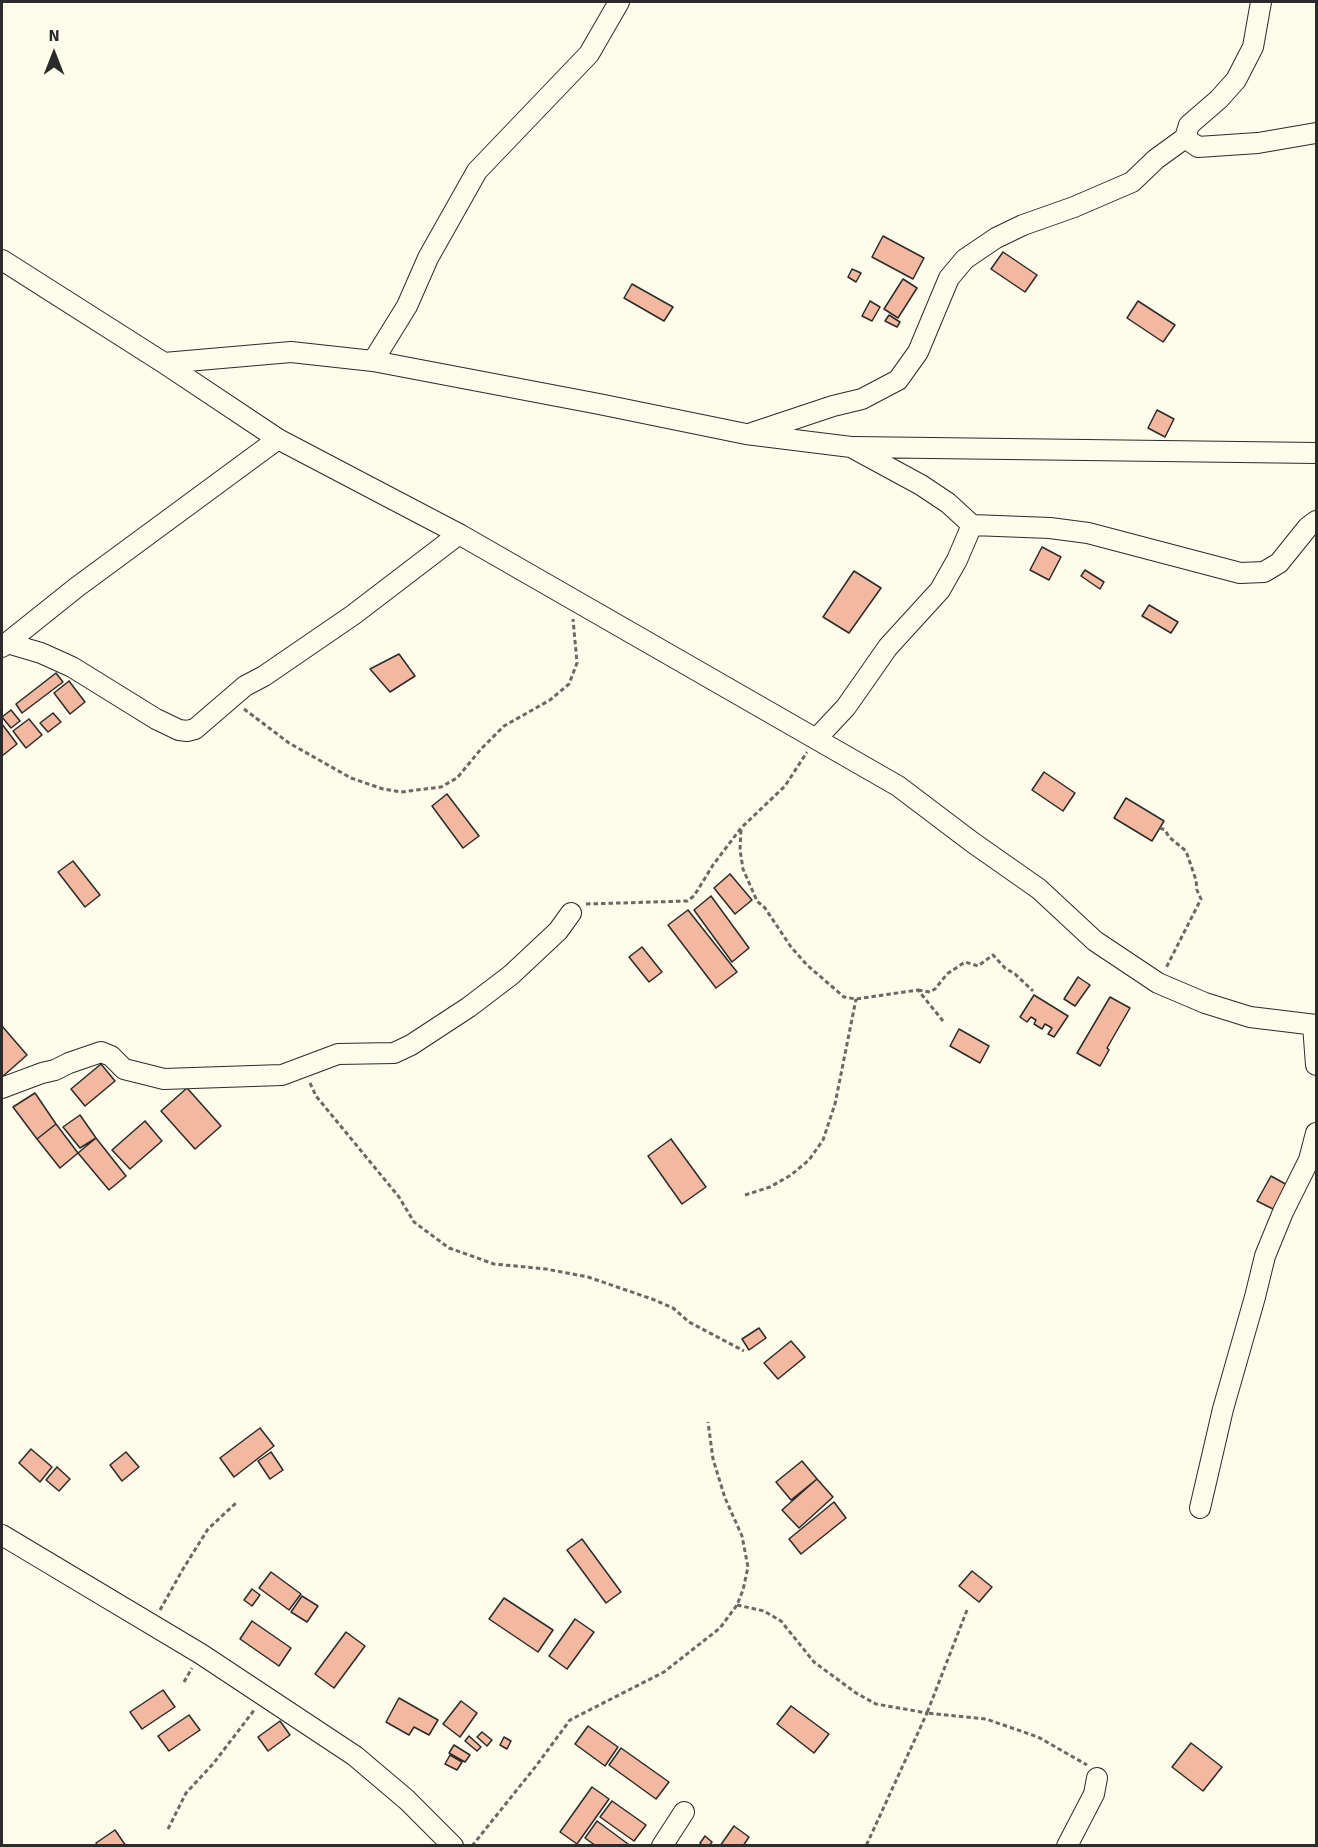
<!DOCTYPE html>
<style>
body{margin:0}
#map{position:relative;width:1318px;height:1847px;overflow:hidden;background:#fdfbea;font-family:Signika,sans-serif}
canvas{display:block}
.frame{position:absolute;inset:0;border:3px solid #2b2b2b;pointer-events:none}
.north{position:absolute;left:24px;top:24px;width:60px;height:60px;-webkit-text-stroke:4px #fdfbea;paint-order:stroke;rotate:0deg;font-size:16px;font-weight:700;line-height:24px;text-align:center;color:#2b2b2b}
.north::after{content:'';display:block;margin:auto;width:21px;height:27px;background:#2b2b2b;clip-path:polygon(50% 0,100% 100%,50% 72%,0 100%)}
</style>
<div id="map">
<canvas width="1318" height="1847"></canvas>
<div class="frame"></div>
<div class="north">N</div>
</div>
<script>
const ctx = document.querySelector('canvas').getContext('2d');
ctx.lineJoin = 'round';
function fill(path, color) { ctx.fillStyle = color; ctx.fill(path, 'evenodd'); }
const shape = rows => new Path2D(rows.map(r => 'M' + r).join(''));
function trace(path, color, width, dash) { ctx.strokeStyle = color; ctx.lineWidth = width; ctx.lineCap = dash ? 'butt' : 'round'; ctx.setLineDash(dash || []); ctx.stroke(path); }
const building = shape([
 [883,236,924,258,913,279,872,257,883,236],
 [1003,252,1037,275,1025,292,991,269,1003,252],
 [852,269,861,273,856,282,848,277,852,269],
 [903,279,917,288,898,318,884,309,903,279],
 [632,284,673,307,664,321,624,298,632,284],
 [870,301,880,307,872,321,862,316,870,301],
 [1138,301,1175,325,1163,342,1127,318,1138,301],
 [889,315,900,322,897,327,885,321,889,315],
 [1157,410,1174,419,1165,437,1148,428,1157,410],
 [1042,547,1061,557,1049,580,1030,570,1042,547],
 [1085,570,1104,582,1100,589,1081,576,1085,570],
 [854,571,881,588,849,633,823,617,854,571],
 [1149,605,1178,622,1171,633,1142,616,1149,605],
 [399,654,415,676,390,692,370,669,399,654],
 [56,673,63,682,22,713,16,704,56,673],
 [69,681,85,702,70,714,54,693,69,681],
 [11,710,20,721,11,728,2,717,11,710],
 [53,713,61,722,48,732,40,723,53,713],
 [29,719,42,735,26,748,13,731,29,719],
 [2,724,17,744,2,756,2,724],
 [1044,772,1075,793,1063,811,1032,790,1044,772],
 [447,794,479,836,463,848,432,806,447,794],
 [1126,798,1164,821,1152,841,1114,818,1126,798],
 [73,861,100,895,85,907,58,872,73,861],
 [730,874,752,900,735,914,714,888,730,874],
 [711,896,749,948,732,962,694,910,711,896],
 [688,910,737,972,716,988,668,925,688,910],
 [642,947,662,972,649,982,629,957,642,947],
 [1078,977,1090,985,1075,1006,1064,999,1078,977],
 [1034,995,1068,1016,1054,1037,1048,1034,1052,1028,1045,1024,1042,1029,1034,1024,1036,1020,1031,1017,1027,1022,1020,1017,1034,995],
 [1110,997,1130,1008,1107,1048,1109,1050,1100,1066,1077,1053,1110,997],
 [2,1026,27,1055,2,1077,2,1026],
 [959,1029,989,1046,980,1063,950,1046,959,1029],
 [101,1064,115,1081,85,1106,71,1089,101,1064],
 [187,1088,221,1126,195,1149,161,1111,187,1088],
 [35,1093,56,1124,37,1139,13,1107,35,1093],
 [80,1115,96,1138,80,1148,63,1127,80,1115],
 [145,1121,162,1141,130,1169,112,1150,145,1121],
 [56,1124,78,1153,60,1168,37,1139,56,1124],
 [96,1138,126,1176,109,1190,78,1153,96,1138],
 [671,1139,706,1187,682,1204,648,1156,671,1139],
 [1271,1176,1289,1186,1275,1210,1257,1201,1271,1176],
 [759,1328,766,1338,749,1350,742,1339,759,1328],
 [791,1341,805,1357,778,1379,764,1363,791,1341],
 [260,1428,274,1446,234,1477,220,1458,260,1428],
 [31,1449,52,1467,40,1482,19,1463,31,1449],
 [126,1452,139,1467,122,1481,110,1465,126,1452],
 [271,1452,283,1470,270,1479,258,1461,271,1452],
 [802,1461,817,1479,791,1500,776,1482,802,1461],
 [57,1467,70,1479,59,1491,46,1480,57,1467],
 [817,1479,833,1497,799,1528,782,1510,817,1479],
 [834,1502,846,1518,801,1554,789,1539,834,1502],
 [582,1539,621,1592,606,1603,567,1550,582,1539],
 [972,1571,992,1587,979,1602,959,1586,972,1571],
 [271,1572,301,1594,289,1610,259,1588,271,1572],
 [252,1589,260,1595,252,1606,244,1600,252,1589],
 [302,1596,318,1606,307,1622,291,1612,302,1596],
 [504,1598,553,1630,538,1652,489,1619,504,1598],
 [575,1619,594,1632,567,1669,549,1656,575,1619],
 [252,1621,291,1648,279,1666,240,1639,252,1621],
 [346,1632,365,1646,334,1688,315,1674,346,1632],
 [163,1690,175,1707,142,1729,130,1712,163,1690],
 [399,1698,438,1720,429,1735,414,1727,409,1735,386,1722,399,1698],
 [461,1701,477,1713,460,1737,443,1724,461,1701],
 [791,1706,829,1734,814,1753,777,1724,791,1706],
 [189,1715,200,1730,169,1751,158,1736,189,1715],
 [280,1721,290,1735,268,1751,258,1737,280,1721],
 [588,1726,618,1747,605,1766,575,1744,588,1726],
 [482,1732,492,1740,487,1746,477,1737,482,1732],
 [469,1736,481,1747,477,1751,465,1741,469,1736],
 [504,1737,511,1741,507,1749,500,1745,504,1737],
 [1191,1743,1222,1767,1203,1791,1172,1767,1191,1743],
 [454,1745,470,1755,465,1762,449,1753,454,1745],
 [621,1748,669,1782,656,1799,609,1765,621,1748],
 [450,1755,462,1762,457,1770,445,1764,450,1755],
 [592,1787,609,1799,577,1844,560,1832,592,1787],
 [612,1801,646,1825,634,1841,600,1817,612,1801],
 [597,1821,628,1844,627,1846,596,1846,585,1838,597,1821],
 [734,1826,749,1837,743,1846,720,1846,734,1826],
 [115,1830,126,1846,97,1846,96,1843,115,1830],
 [705,1836,712,1842,709,1846,703,1846,700,1843,705,1836]
]);
const path = shape([
 [244,709,289,743,351,778,383,789,401,792,441,787,457,778,481,749,504,726,550,700,569,684,577,663,573,619],
 [1160,828,1165,830,1169,837,1186,851,1196,880,1197,890,1201,899,1166,968],
 [741,830,740,850,743,869,757,901,765,908,791,947,807,965,844,997,856,999,918,990,943,1021],
 [586,904,687,901,694,896,713,865,741,828,785,786,807,752],
 [918,990,930,992,935,989,947,974,965,962,978,966,993,955,1005,968,1015,974,1033,991],
 [310,1083,316,1096,399,1197,414,1222,449,1248,494,1264,546,1269,588,1277,652,1299,673,1308,689,1322,744,1351],
 [745,1195,770,1187,791,1175,809,1160,823,1140,835,1104,856,999],
 [737,1605,764,1611,781,1621,814,1662,856,1693,876,1704,927,1713,866,1846],
 [160,1610,183,1569,208,1529,237,1502],
 [967,1610,927,1713,986,1719,1038,1737,1087,1765],
 [184,1682,192,1668],
 [168,1829,186,1793,213,1764,255,1709],
 [472,1846,536,1766,570,1720,664,1672,720,1628,737,1605,743,1590,748,1567,742,1536,725,1498,713,1459,708,1422]
]);
const minor = shape([
 [1185,138,1198,147,1258,143,1316,133],
 [2,260,164,363,278,439,459,534,898,786,972,842,1039,889,1095,941,1158,983,1205,1003,1250,1017,1316,1025],
 [373,361,407,306,428,258,477,171,589,54,619,2],
 [164,363,291,352,373,361,599,404,746,434,851,447,921,485,948,503,972,525,1050,528,1088,533,1240,573,1264,572,1279,563,1308,527,1316,521],
 [752,433,833,406,862,399,898,380,918,352,949,278,965,259,996,238,1023,225,1074,207,1132,182,1156,159,1185,138,1189,125,1219,99,1236,80,1253,47,1261,2],
 [854,447,1316,453],
 [7,643,41,653,72,667,156,719,179,730,187,731,195,729,245,686,264,676,353,615,459,534],
 [2,647,77,587,278,439],
 [817,738,846,707,888,647,940,590,957,560,972,525],
 [1313,1025,1316,1065],
 [2,1088,42,1073,55,1070,69,1063,101,1052,111,1056,124,1069,164,1079,282,1075,338,1054,394,1053,411,1045,469,1007,511,975,558,931,571,913],
 [1200,1508,1223,1409,1255,1297,1265,1256,1283,1212,1309,1160,1316,1133],
 [2,1535,201,1654,355,1756,407,1800,453,1846],
 [662,1846,684,1812],
 [1067,1846,1094,1794,1097,1778]
]);
fill(building, '#f2b8a0');
trace(building, '#2b2b2b', 1.5);
trace(minor, '#2b2b2b', 22);
trace(path, '#6a6964', 3, [4.5, 3]);
trace(minor, '#fdfbea', 20);
</script>
